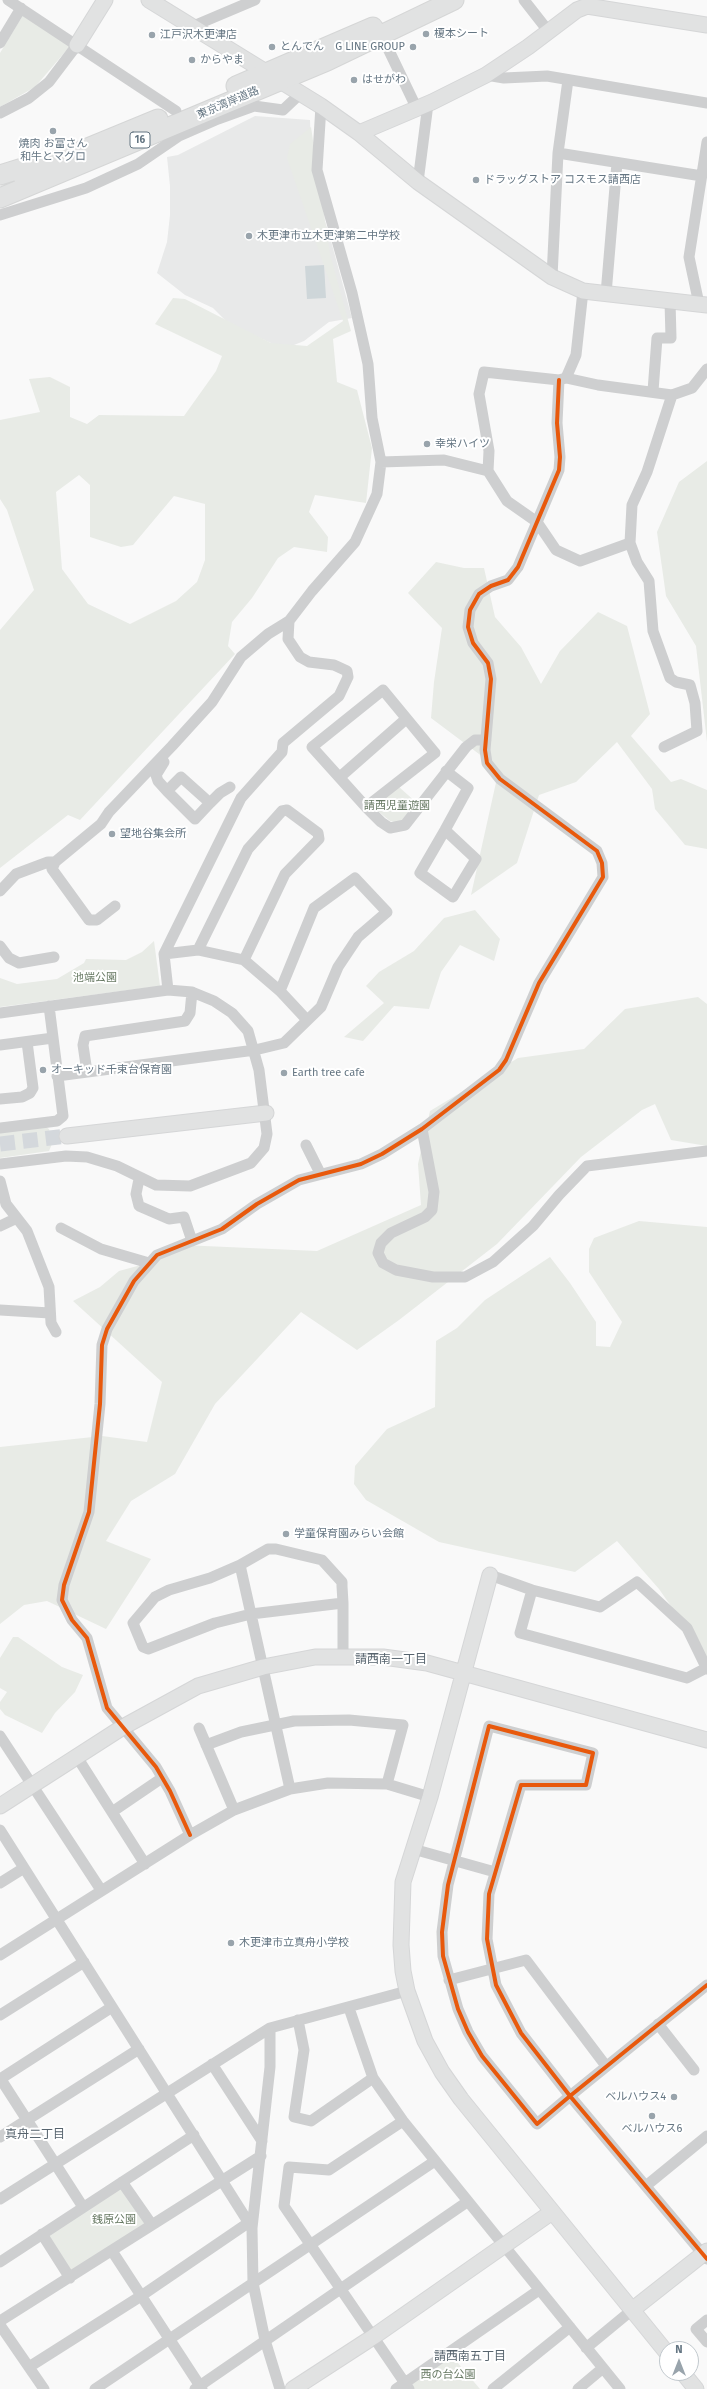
<!DOCTYPE html>
<meta charset="utf-8">
<style>
body{margin:0}
#map{position:relative;width:707px;height:2389px;overflow:hidden;background:#f9f9f9;font-family:"Fira Sans",sans-serif}
canvas{display:block}
.north{position:absolute;left:659px;top:2341px;width:40px;height:40px;box-sizing:border-box;background:#fff;border:1px solid #c1c8cd;border-radius:50%;rotate:0deg;font-size:11px;font-weight:700;line-height:16px;text-align:center;color:#657683}
.north::after{content:'';display:block;margin:auto;width:14px;height:18px;background:#99a4ac;clip-path:polygon(50% 0,100% 100%,50% 72%,0 100%)}
</style>
<div id="map">
<canvas width="707" height="2389"></canvas>
<div class="north">N</div>
</div>
<script>
const ctx = document.querySelector('canvas').getContext('2d');
ctx.lineJoin = 'round';
function fill(path, color) { ctx.fillStyle = color; ctx.fill(path, 'evenodd'); }
const shape = rows => new Path2D(rows.map(r => 'M' + r).join(''));
function trace(path, color, width, dash) { ctx.strokeStyle = color; ctx.lineWidth = width; ctx.lineCap = dash ? 'butt' : 'round'; ctx.setLineDash(dash || []); ctx.stroke(path); }
function drawText(font, color, halo, rows, align = 'center') {
  ctx.font = font + ' "Fira Sans","Noto Sans JP",sans-serif'; ctx.lineWidth = 4; ctx.setLineDash([]); ctx.textBaseline = 'middle'; ctx.strokeStyle = halo; ctx.fillStyle = color; for (const [text, x, y, turn = 0] of rows) {
    ctx.save(); ctx.translate(x, y); ctx.rotate((+turn || 0) * Math.PI / 180); ctx.textAlign = isNaN(turn) ? turn : align; if (halo) ctx.strokeText(text, 0, 0); ctx.fillText(text, 0, 0); ctx.restore();
  }
}
const built = shape([
 [255,116,310,120,311,150,317,199,328,230,352,318,329,322,304,341,284,349,229,324,213,308,185,295,157,273,167,242,170,215,170,186,167,157,178,155]
]);
const green = shape([
 [23,15,71,45,35,87,0,107,0,53],
 [311,127,330,254,351,331,333,339,337,382,357,390,372,448,366,503,315,495,309,512,328,537,327,552,294,547,278,558,252,598,232,622,228,646,235,654,80,820,68,815,0,868,0,630,34,590,7,510,0,499,0,420,40,412,29,379,50,377,70,387,70,417,87,424,99,415,184,416,216,371,222,356,155,324,173,298,185,299,271,343,307,346,343,321,287,158,290,144],
 [79,475,90,485,90,537,121,547,133,545,174,496,205,504,205,560,197,582,176,601,130,624,88,604,62,569,56,492],
 [707,461,707,742,696,646,666,596,657,532,679,482],
 [436,562,464,568,484,568,495,617,521,647,541,684,560,651,598,612,627,626,650,714,631,736,671,782,681,779,707,790,707,849,685,845,655,809,652,789,617,742,576,782,539,795,517,863,471,895,499,769,431,718,434,682,442,628,408,593],
 [399,787,417,803,407,818,399,823,390,821,373,807],
 [475,910,500,939,494,961,460,945,441,972,429,1009,394,1006,363,1041,344,1037,384,1003,366,986,379,972,414,951,444,918],
 [154,941,160,986,0,1007,0,978,17,984,57,979,84,963,86,959,126,960,142,952],
 [698,997,707,1004,707,1146,671,1140,655,1104,642,1110,581,1157,497,1244,399,1320,357,1350,301,1312,215,1404,175,1474,131,1501,106,1541,151,1559,106,1629,47,1601,24,1605,0,1624,0,1447,102,1436,147,1442,162,1382,73,1301,100,1287,119,1271,141,1265,182,1245,317,1251,421,1205,418,1164,430,1111,518,1058,584,1049,625,1009],
 [46,1127,49,1129,52,1144,49,1151,0,1158,0,1132],
 [639,1221,707,1227,707,1658,659,1589,617,1541,575,1572,439,1542,366,1500,354,1484,355,1466,387,1429,435,1407,436,1341,457,1328,485,1300,550,1257,570,1283,596,1322,596,1346,610,1347,622,1322,589,1272,589,1249,594,1238],
 [13,1637,18,1637,62,1667,83,1675,75,1692,55,1713,42,1733,5,1715,0,1709,0,1702,7,1692,0,1688,0,1658],
 [122,2187,150,2224,72,2274,47,2235],
 [452,2356,480,2389,414,2389,409,2384]
]);
const water = shape([
 [324,265,326,298,307,299,305,266]
]);
const secondaryTunnel = shape([
 [0,1144,67,1136]
]);
const street = shape([
 [8,0,176,111],
 [524,0,549,32],
 [191,27,255,0],
 [382,36,417,109],
 [0,43,21,8],
 [486,75,504,78,547,76,707,103],
 [0,113,29,98,49,82,77,45],
 [558,153,702,176],
 [418,182,428,104],
 [0,215,86,188,138,164,179,136,218,119,254,106,283,110,300,94],
 [552,277,558,153,568,80],
 [606,294,617,163],
 [699,304,689,257,707,142],
 [566,378,576,355,583,291],
 [653,391,657,338,671,338,670,301],
 [381,462,444,460,488,471,489,451,479,394,484,372,559,380,566,378,598,385,672,395,692,388,707,369],
 [488,471,507,501,537,522,556,550,580,561,630,543],
 [664,747,697,731,695,703,690,685,676,682,670,678,653,631,649,581,637,562,630,543,632,505,647,472,672,395],
 [164,762,156,775,158,781,167,791,195,819,210,803,181,777,167,791],
 [340,777,406,719],
 [210,803,220,793,230,787],
 [366,807,435,753,383,690,312,747,366,807,381,822,390,828,405,825,466,747,475,740,486,740],
 [445,830,476,859,453,897,420,873,445,830,468,788,446,771],
 [0,891,16,874,48,862,55,862],
 [115,906,97,920,89,920,52,869,55,862,101,824,109,812,172,746,212,702,241,657,268,634,289,621,312,591,355,542,377,494,381,462,372,418,368,364,352,293,317,170,321,106],
 [0,946,9,958,19,963,54,957],
 [198,950,248,849,282,811,287,810,318,833,319,839,285,874,244,960],
 [164,954,198,950,244,960,280,991,307,1020],
 [168,990,164,954,241,798,282,752,283,743,339,696,348,677,347,671,334,665,309,662,300,657,288,639,289,621],
 [0,1013,168,990,192,992,214,1001,232,1013,248,1031,259,1070,267,1134,264,1148,251,1163,190,1186,156,1185,117,1166,87,1157,66,1156,0,1164],
 [0,1045,53,1038],
 [87,1072,83,1045,85,1036,185,1021,190,1013,192,992],
 [57,1076,255,1050,284,1043,321,1007,338,967,358,937,387,912,355,878,314,908,280,991],
 [0,1099,22,1097,30,1093,33,1088,27,1042],
 [0,1128,57,1121,63,1116,49,1006],
 [422,1129,434,1192,432,1210,425,1217,391,1233,381,1243,378,1253,383,1263,396,1270,433,1277,465,1277,493,1262,533,1226,559,1195,587,1166,707,1151],
 [306,1145,320,1173],
 [139,1179,136,1194,139,1206,169,1219,184,1217,192,1241],
 [0,1181,6,1204,27,1231,49,1287,51,1323,56,1332],
 [0,1226,17,1218],
 [61,1228,101,1249,149,1263],
 [0,1310,50,1313],
 [240,1565,290,1789],
 [490,1575,532,1590,600,1607,637,1582,687,1628,707,1669],
 [532,1590,520,1633,687,1678,706,1668],
 [343,1603,251,1614,215,1623,148,1649,143,1647,133,1623,155,1597,169,1590,210,1578,240,1565,268,1549,276,1549,322,1560,342,1582,342,1586,343,1603,343,1657],
 [199,1728,234,1810],
 [0,1736,101,1890],
 [206,1745,241,1732,294,1721,349,1720,403,1725,387,1784],
 [77,1757,145,1864],
 [112,1812,162,1778],
 [0,1830,252,2228],
 [190,1835,170,1791,156,1767,107,1708,87,1638,72,1620,62,1600,64,1585,89,1512,100,1404,102,1345,107,1329,134,1281,157,1255,222,1229,257,1204,299,1180,361,1164,382,1154,422,1129,499,1070,506,1060,539,983,603,877,602,863,597,851,500,779,487,763,485,750,491,679,488,663,473,643,468,627,470,610,479,594,491,586,508,580,518,567,559,470,560,457,557,423,559,380],
 [413,1849,495,1872],
 [0,1883,24,1868],
 [0,1955,190,1835,234,1810,290,1789,328,1783,387,1784,430,1797],
 [449,1980,526,1960,606,2066],
 [707,1985,570,2096,537,2124,482,2056,468,2032,458,2009,443,1956,442,1932,448,1885,489,1726,593,1753,586,1785,521,1785,489,1894,487,1939,496,1985,521,2033,570,2096,707,2259],
 [349,2008,373,2078,403,2121,620,2389],
 [0,2015,84,1962],
 [298,2020,304,2050,294,2117,311,2121,373,2078],
 [658,2024,694,2070],
 [270,2028,270,2067,252,2228,253,2283,265,2340,280,2389],
 [212,2064,262,2141],
 [0,2078,83,2207],
 [0,2079,112,2007],
 [403,2121,329,2170,289,2167,284,2206,409,2389],
 [0,2137,139,2049],
 [122,2182,152,2225],
 [647,2185,707,2136],
 [0,2199,270,2028,407,1991],
 [42,2234,70,2278],
 [112,2251,202,2389],
 [0,2262,194,2135],
 [707,2320,696,2329,707,2342],
 [0,2321,261,2156],
 [0,2325,44,2389],
 [586,2348,632,2310],
 [29,2367,141,2296,248,2223],
 [95,2389,435,2161],
 [195,2389,467,2202],
 [396,2389,539,2290],
 [493,2389,570,2327],
 [578,2389,603,2368]
]);
const secondary = shape([
 [149,0,321,106,359,133,418,182,552,277,583,291,707,305],
 [77,45,105,0],
 [359,133,432,102,486,75,528,47,577,10,587,6,707,25],
 [67,1136,266,1113],
 [490,1575,430,1797,403,1882,401,1945,403,1971,407,1991,425,2041,442,2072,461,2099,667,2353],
 [0,1806,123,1727,198,1686,263,1667,315,1657,383,1657,427,1663,707,1740],
 [632,2310,707,2251],
 [683,2373,696,2389],
 [293,2389,373,2337,552,2212]
]);
const highway = shape([
 [236,86,373,27],
 [0,175,32,165],
 [22,175,158,119],
 [0,198,327,61,454,0]
]);
const cycleway = shape([
 [190,1835,170,1791,156,1767,107,1708,87,1638,72,1620,62,1600,64,1585,89,1512,100,1404,102,1345,107,1329,134,1281,157,1255,222,1229,257,1204,299,1180,361,1164,382,1154,422,1129,499,1070,506,1060,539,983,603,877,602,863,597,851,500,779,487,763,485,750,491,679,488,663,473,643,468,627,470,610,479,594,491,586,508,580,518,567,559,470,560,457,557,423,559,380],
 [707,1985,570,2096,537,2124,482,2056,468,2032,458,2009,443,1956,442,1932,448,1885,489,1726,593,1753,586,1785,521,1785,489,1894,487,1939,496,1985,521,2033,570,2096,707,2259]
]);
const markers = [
 [426,34,4,"#99a4ac"],
 [152,35,4,"#99a4ac"],
 [272,47,4,"#99a4ac"],
 [413,47,4,"#99a4ac"],
 [192,60,4,"#99a4ac"],
 [354,80,4,"#99a4ac"],
 [53,131,4,"#99a4ac"],
 [476,180,4,"#99a4ac"],
 [249,236,4,"#99a4ac"],
 [427,444,4,"#99a4ac"],
 [112,834,4,"#99a4ac"],
 [43,1070,4,"#99a4ac"],
 [284,1073,4,"#99a4ac"],
 [286,1534,4,"#99a4ac"],
 [231,1943,4,"#99a4ac"],
 [674,2097,4,"#99a4ac"],
 [652,2116,4,"#99a4ac"]
];
const shields = [
 [140,140,20]
];
const shieldNames = [
 ["16",140,140]
];
const poiNames = [
 ["榎本シート",434,34],
 ["江戸沢木更津店",160,35],
 ["とんでん",280,47],
 ["G LINE GROUP",405,47,"right"],
 ["からやま",200,60],
 ["はせがわ",362,80],
 ["焼肉 お富さん",53,144,"center"],
 ["和牛とマグロ",53,157,"center"],
 ["ドラッグストア コスモス請西店",484,180],
 ["木更津市立木更津第二中学校",257,236],
 ["幸栄ハイツ",435,444],
 ["望地谷集会所",120,834],
 ["オーキッド千束台保育園",51,1070],
 ["Earth tree cafe",292,1073],
 ["学童保育園みらい会館",294,1534],
 ["木更津市立真舟小学校",239,1943],
 ["ベルハウス4",666,2097,"right"],
 ["ベルハウス6",652,2129,"center"]
];
const streetNames = [
 ["東京湾岸道路",228,103,-23]
];
const parkNames = [
 ["請西児童遊園",397,806],
 ["池端公園",95,978],
 ["銭原公園",114,2220],
 ["西の台公園",448,2375]
];
const neighbourhoodNames = [
 ["請西南一丁目",391,1660],
 ["真舟二丁目",35,2135],
 ["請西南五丁目",470,2357]
];
fill(built, '#e8e9e9');
fill(green, '#e8ebe6');
fill(water, '#ced6d9');
trace(secondaryTunnel, '#d4d8dc', 15, [15, 8]);
trace(secondary, '#d5d6d7', 17);
trace(highway, '#d5d6d6', 21);
trace(street, '#cecfd0', 11);
trace(secondary, '#e1e2e2', 15);
trace(highway, '#e1e2e2', 19);
trace(cycleway, '#e8590c', 4);
for (const [x, y, r, color] of markers) { const dot = new Path2D(); dot.arc(x, y, r, 0, 2 * Math.PI); ctx.fillStyle = color; ctx.fill(dot); trace(dot, '#fff', 1.5); }
for (const [x, y, w] of shields) { const box = new Path2D(); box.roundRect(x - w / 2, y - 8, w, 16, 3); ctx.fillStyle = '#fff'; ctx.fill(box); trace(box, '#657683', 1); }
drawText('bold 10px', '#657683', null, shieldNames);
drawText('11px', '#657683', '#fff', poiNames, 'left');
drawText('11px', '#657683', '#fff', streetNames);
drawText('11px', '#687a64', '#fff', parkNames);
drawText('12px', '#57646e', '#fff', neighbourhoodNames);
</script>
